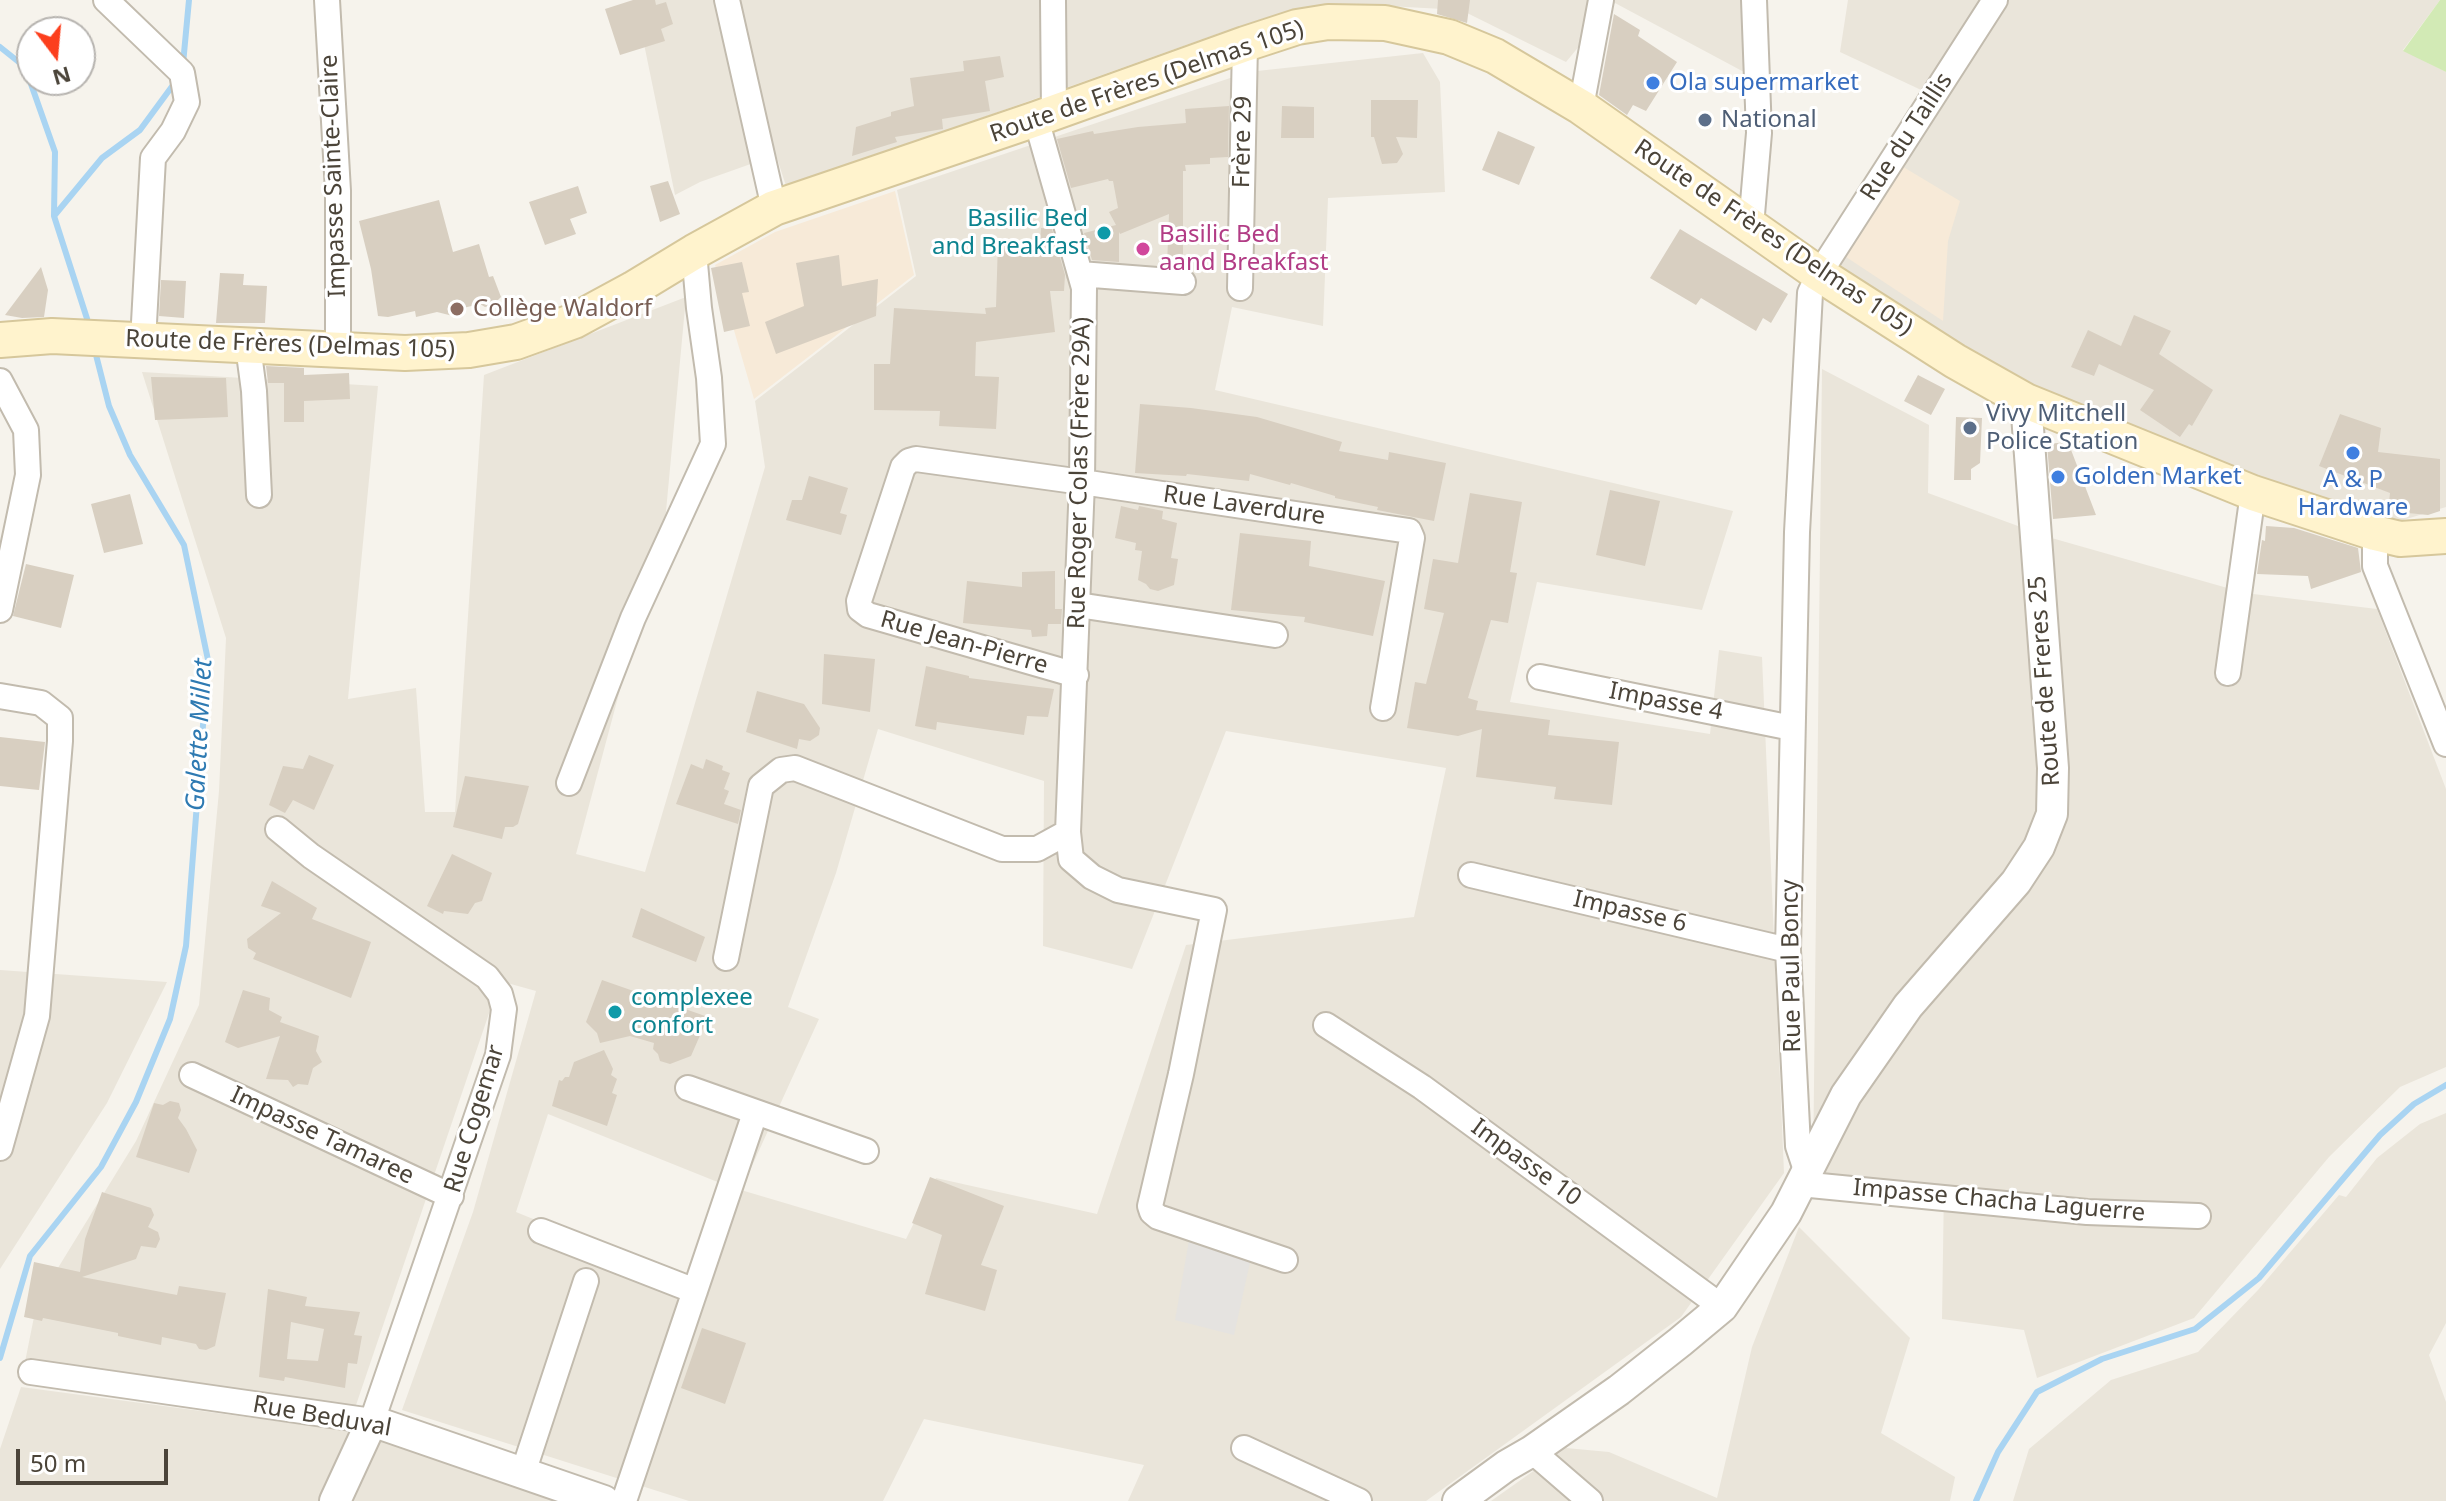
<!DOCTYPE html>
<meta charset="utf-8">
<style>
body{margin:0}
#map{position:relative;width:2446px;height:1501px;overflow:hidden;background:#f6f3ec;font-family:"Noto Sans",sans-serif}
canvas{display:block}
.north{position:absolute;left:16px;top:16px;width:80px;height:80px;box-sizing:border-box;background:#fff;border:2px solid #b7b4b0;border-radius:50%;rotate:164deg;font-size:22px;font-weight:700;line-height:32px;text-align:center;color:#4b4439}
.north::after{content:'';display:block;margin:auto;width:28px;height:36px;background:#fc3f1d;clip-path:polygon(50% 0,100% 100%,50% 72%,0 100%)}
.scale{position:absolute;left:16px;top:1449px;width:152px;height:36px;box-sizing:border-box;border:4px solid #4b4439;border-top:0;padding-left:10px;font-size:24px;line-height:28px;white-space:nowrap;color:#4b4439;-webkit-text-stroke:6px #fff;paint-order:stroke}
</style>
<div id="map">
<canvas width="2446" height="1501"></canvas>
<div class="north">N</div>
<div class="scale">50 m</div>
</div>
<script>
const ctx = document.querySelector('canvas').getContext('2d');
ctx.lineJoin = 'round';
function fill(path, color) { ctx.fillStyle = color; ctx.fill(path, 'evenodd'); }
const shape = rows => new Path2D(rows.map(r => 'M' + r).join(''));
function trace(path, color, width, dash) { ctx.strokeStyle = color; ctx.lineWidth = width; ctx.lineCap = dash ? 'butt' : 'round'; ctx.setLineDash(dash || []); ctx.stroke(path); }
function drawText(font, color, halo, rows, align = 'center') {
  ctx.font = font + ' "Noto Sans",sans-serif'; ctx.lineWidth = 6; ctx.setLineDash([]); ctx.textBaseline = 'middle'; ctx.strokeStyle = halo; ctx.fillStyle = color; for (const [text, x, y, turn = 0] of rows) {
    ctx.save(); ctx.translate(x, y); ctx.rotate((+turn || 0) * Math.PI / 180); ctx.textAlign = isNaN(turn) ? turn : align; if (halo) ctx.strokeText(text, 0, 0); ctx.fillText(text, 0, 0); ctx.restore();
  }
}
const residential = shape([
 [635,0,1744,0,1744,72,1615,3,1566,62,1461,10,1351,4,1228,30,931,136,786,186,776,155,700,182,675,195],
 [1848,0,2440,0,2403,50,2446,72,2446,507,2403,520,2324,504,2034,390,1835,268,1934,96,1840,52],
 [1423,53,1440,82,1445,192,1328,198,1323,326,1232,307,1215,390,1733,511,1702,610,1537,582,1510,702,1710,734,1719,650,1762,657,1784,1173,1681,1317,1426,1501,1128,1501,1144,1465,924,1419,883,1501,689,1501,402,1410,473,1212,536,991,500,981,354,1411,24,1367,37,1302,136,1141,199,1005,219,791,226,638,142,372,378,386,348,699,416,688,425,812,455,812,484,375,686,297,665,522,576,854,645,872,765,467,755,401,916,276,897,190,1248,72],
 [878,729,1044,781,1043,946,1132,969,1226,731,1446,768,1414,917,1186,945,1097,1214,936,1178,906,1239,741,1190,819,1019,788,1007,836,873],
 [548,1114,740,1191,705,1289,516,1212],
 [1822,369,1929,425,1928,493,2048,537,2245,593,2377,609,2446,789,2446,1067,2400,1087,2329,1157,2194,1318,2037,1378,2024,1330,1942,1319,1944,1185,1813,1173],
 [0,970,167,982,107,1103,0,1269],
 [2446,1113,2446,1323,2429,1355,2446,1402,2446,1501,2013,1501,2029,1449,2111,1380,2198,1352,2258,1290,2339,1195,2346,1197,2377,1158,2420,1124],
 [1799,1227,1910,1338,1881,1433,1955,1477,1950,1501,1491,1501,1566,1448,1609,1452,1717,1498,1752,1347],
 [21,1387,351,1431,564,1501,0,1501,0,1449]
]);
const commercial = shape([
 [1900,165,1960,201,1948,241,1943,321,1846,257],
 [895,191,914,275,754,399,715,265,775,232]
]);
const green = shape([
 [2440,0,2446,0,2446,72,2403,51]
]);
const parking = shape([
 [1191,1229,1253,1249,1234,1335,1175,1320]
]);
const stream = shape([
 [0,47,25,67,55,152,54,215],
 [183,64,189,0],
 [90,328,54,216,102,158,140,130,176,81],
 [0,1358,30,1256,101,1167,136,1102,170,1019,186,946,208,660,184,545,130,455,109,406,95,351],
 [1976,1501,1998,1452,2037,1392,2102,1359,2195,1329,2259,1278,2380,1135,2414,1104,2446,1085]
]);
const building = shape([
 [633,0,655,0,656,5,666,2,673,24,661,29,665,41,620,55,605,9],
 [1438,0,1470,0,1467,23,1437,14],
 [1614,14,1640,30,1638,36,1677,62,1646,111,1633,105,1627,115,1599,95],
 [1000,56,1004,77,985,81,990,111,942,119,943,129,895,137,897,142,852,156,856,127,891,116,891,112,914,106,910,78,964,71,963,61],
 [1371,100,1418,100,1417,138,1396,137,1403,154,1397,163,1382,164,1374,137,1371,137],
 [1229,106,1228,157,1210,158,1210,164,1185,165,1186,171,1183,171,1183,267,1167,266,1169,214,1120,234,1119,232,1119,262,1092,260,1084,233,1116,225,1109,212,1118,208,1113,181,1109,181,1108,179,1071,188,1057,139,1093,131,1094,134,1138,127,1186,123,1185,109],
 [1282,106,1314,107,1314,138,1281,138],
 [1498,131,1535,147,1519,185,1482,170],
 [668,181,680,214,660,222,650,186],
 [578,186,587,213,570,219,576,234,545,245,529,202],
 [439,200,453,252,479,244,489,277,493,276,501,297,493,305,485,307,480,304,463,308,460,314,453,316,437,312,416,317,415,311,388,317,378,316,371,269,359,221],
 [1041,228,1052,229,1065,275,1064,291,1050,291,1055,332,976,342,975,376,999,377,996,429,939,426,940,411,874,410,874,364,890,364,894,308,986,314,985,308,996,307,998,241,1040,242],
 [1680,229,1788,294,1771,323,1763,318,1756,331,1701,298,1696,305,1650,278],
 [839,255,842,286,878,279,876,316,776,354,765,322,804,306,796,263],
 [742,262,749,292,742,293,750,326,724,332,711,268],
 [41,267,48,290,44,317,22,318,5,315],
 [220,273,244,274,243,285,267,286,265,323,216,323],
 [161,280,186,281,184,318,159,316],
 [2134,315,2171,331,2159,354,2213,390,2192,426,2189,424,2180,437,2140,410,2154,390,2099,364,2094,376,2071,367,2088,330,2121,346],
 [266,366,304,368,304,375,349,373,350,399,304,401,304,422,284,422,284,383,268,383],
 [1918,375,1945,389,1931,415,1904,401],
 [151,377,226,378,228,417,155,420],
 [1140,404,1191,408,1257,417,1342,442,1339,451,1388,460,1389,452,1446,463,1434,521,1377,510,1378,507,1335,498,1335,496,1291,483,1290,485,1250,474,1249,481,1187,474,1186,476,1135,473],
 [2340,414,2381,428,2378,452,2440,459,2440,511,2428,515,2388,511,2390,493,2319,466],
 [1956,417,1982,418,1980,463,1971,469,1971,480,1954,480],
 [2068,442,2096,515,2053,519,2047,444],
 [809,476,848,488,840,513,847,515,841,535,786,520,792,500,802,500],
 [1610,490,1660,501,1645,566,1596,555],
 [1470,493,1522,502,1510,572,1517,573,1508,623,1491,620,1468,698,1478,701,1476,710,1550,720,1548,735,1619,742,1612,805,1554,799,1556,787,1476,777,1482,729,1458,736,1407,728,1415,682,1426,684,1444,613,1424,609,1433,559,1458,563],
 [130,494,143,544,104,553,91,504],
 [1121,506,1138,510,1139,506,1163,511,1162,519,1177,523,1171,558,1178,559,1174,585,1158,591,1150,589,1146,584,1138,580,1142,551,1135,550,1136,543,1115,538],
 [2266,526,2294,528,2358,548,2361,572,2311,589,2308,576,2257,574,2262,540,2265,541],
 [1240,533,1311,541,1309,566,1385,581,1373,636,1304,622,1305,617,1231,610],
 [26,564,74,575,61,628,13,616],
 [1055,571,1055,609,1062,609,1061,624,1048,624,1047,636,1032,637,1031,630,963,623,967,581,1022,587,1022,572],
 [824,654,875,659,870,712,822,704],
 [926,666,969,676,969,678,1054,689,1048,717,1027,716,1024,735,937,722,936,730,915,726],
 [757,691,804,704,820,728,819,735,810,741,799,739,797,749,746,732],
 [0,737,45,742,39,790,0,786],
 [309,755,334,765,314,810,293,800,285,813,269,805,283,766,303,769],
 [706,759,723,766,722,770,730,773,724,789,729,791,724,804,741,810,738,824,676,804,691,764,703,769],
 [465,776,529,786,518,824,513,827,505,827,502,839,453,827],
 [452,854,492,873,482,901,475,903,468,914,444,911,443,914,427,906],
 [272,881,317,908,312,919,371,942,351,998,253,959,256,953,248,948,247,939,281,913,261,906],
 [641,908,705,937,696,962,632,937],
 [602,980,708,1017,691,1056,670,1064,660,1061,658,1054,653,1049,654,1043,630,1036,600,1043,597,1033,586,1022],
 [243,990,270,998,269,1010,282,1017,280,1022,319,1036,316,1051,322,1062,313,1068,308,1085,298,1084,293,1087,288,1080,266,1079,280,1036,238,1048,225,1042],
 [604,1050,613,1069,611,1075,617,1079,612,1093,617,1095,607,1126,552,1106,559,1080,562,1081,565,1077,569,1077,574,1062],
 [170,1101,179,1103,181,1110,178,1118,186,1129,197,1150,189,1173,136,1157,154,1103,163,1105],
 [930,1177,1004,1206,981,1265,997,1270,985,1311,925,1294,942,1235,912,1223],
 [102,1192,151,1208,154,1215,148,1227,158,1232,160,1239,156,1248,141,1246,136,1259,82,1277,177,1295,179,1286,226,1293,215,1346,206,1350,199,1349,196,1344,162,1337,161,1345,118,1336,118,1333,43,1318,42,1321,24,1317,34,1262,80,1272,85,1239],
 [268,1289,307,1297,305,1306,360,1312,354,1335,362,1336,357,1364,348,1363,345,1388,285,1377,284,1381,259,1377],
 [291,1322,324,1329,318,1361,287,1359],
 [702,1328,746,1343,725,1404,681,1388]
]);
const minor = shape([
 [106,0,182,73,187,102,173,131,153,158,143,341],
 [327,0,338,191,338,351],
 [727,0,774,208],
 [1053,0,1054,113],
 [1581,107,1601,0],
 [1036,119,1084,288,1082,482,1068,832,1071,859,1092,877,1118,890,1214,910,1181,1074,1150,1206,1152,1212,1158,1217,1285,1260],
 [1751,226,1759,133,1754,0],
 [1080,274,1183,282],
 [1240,288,1245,44],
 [248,346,254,391,259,495],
 [0,381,26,430,28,475,0,610],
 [2375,533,2375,566,2446,744],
 [1078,605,1275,635],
 [2228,673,2253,493],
 [1076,675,868,615,860,609,859,601,903,467,909,461,916,459,1082,482,1409,531,1412,538,1383,708],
 [1540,677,1792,728],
 [0,696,41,703,60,718,60,741,37,1016,0,1148],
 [569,783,633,618,713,444,709,378,699,308,694,252],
 [1471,875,1788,950],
 [726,958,761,786,781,770,795,768,1002,849,1037,849,1068,832],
 [1326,1025,1422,1087,1722,1307],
 [192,1075,451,1196],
 [688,1088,866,1151],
 [1806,1170,1798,1146,1788,950,1797,532,1810,293,1819,274,1995,0],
 [1800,1184,2087,1212,2198,1216],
 [541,1231,695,1291],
 [31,1372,372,1421,498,1055,504,1009,500,994,487,977,311,856,278,829],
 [1244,1448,1359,1501],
 [1532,1451,1590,1501],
 [523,1473,586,1281],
 [624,1501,755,1113]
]);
const tertiary = shape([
 [335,1501,372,1421,604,1501],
 [1458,1501,1506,1466,1532,1451,1619,1390,1680,1342,1722,1307,1786,1213,1846,1095,1908,1006,2016,882,2039,847,2052,814,2053,768,2026,401]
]);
const secondary = shape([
 [0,340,52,336,405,353,469,350,516,342,574,321,633,289,694,252,774,208,1036,119,1245,44,1297,27,1328,22,1385,23,1449,37,1495,56,1581,107,1819,274,1955,361,2026,401,2253,493,2375,533,2400,539,2446,536]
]);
const markers = [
 [1653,83,8,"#3f7fe0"],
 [1705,120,8,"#5c6f8a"],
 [1104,233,8,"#0f9aa8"],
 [1143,249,8,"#d1479c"],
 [457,309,8,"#8d6e63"],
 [1970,428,8,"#5c6f8a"],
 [2353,453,8,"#3f7fe0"],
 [2058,477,8,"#3f7fe0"],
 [615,1012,8,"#0f9aa8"]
];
const streetNames = [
 ["Route de Frères (Delmas 105)",1147,82,-19],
 ["Rue du Taillis",1907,137,-57],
 ["Frère 29",1243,142,-89],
 ["Impasse Sainte-Claire",334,176,-92],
 ["Route de Frères (Delmas 105)",1773,238,34],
 ["Route de Frères (Delmas 105)",290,345,2],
 ["Rue Roger Colas (Frère 29A)",1080,473,-89],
 ["Rue Laverdure",1244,506,8],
 ["Rue Jean-Pierre",964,643,16],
 ["Route de Freres 25",2045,681,-94],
 ["Impasse 4",1666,702,11],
 ["Impasse 6",1630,912,13],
 ["Rue Paul Boncy",1792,966,-91],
 ["Rue Cogemar",475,1119,-73],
 ["Impasse Tamaree",322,1136,25],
 ["Impasse 10",1526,1163,36],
 ["Impasse Chacha Laguerre",1999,1201,5],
 ["Rue Beduval",322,1417,10]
];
const shopNames = [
 ["Ola supermarket",1669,83],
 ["Golden Market",2074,477],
 ["A & P",2353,480,"center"],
 ["Hardware",2353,508,"center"]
];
const serviceNames = [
 ["National",1721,120],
 ["Vivy Mitchell",1986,414],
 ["Police Station",1986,442]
];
const cultureNames = [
 ["Basilic Bed",1088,219],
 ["and Breakfast",1088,247],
 ["complexee",631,998,"left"],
 ["confort",631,1026,"left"]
];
const hotelNames = [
 ["Basilic Bed",1159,235],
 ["aand Breakfast",1159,263]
];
const educationNames = [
 ["Collège Waldorf",473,309]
];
const waterNames = [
 ["Galette Millet",200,735,-87]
];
fill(residential, '#eae5da');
fill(commercial, '#f7ead8');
fill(green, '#d2eab5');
fill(parking, '#e5e3e0');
trace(stream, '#a9d4f2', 6);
fill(building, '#d8cfc1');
trace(minor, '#c2bbae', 28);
trace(tertiary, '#c2bbae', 34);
trace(secondary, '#d6c79b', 38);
trace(minor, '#fff', 24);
trace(tertiary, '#fff', 30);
trace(secondary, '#fff3cd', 34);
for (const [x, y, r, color] of markers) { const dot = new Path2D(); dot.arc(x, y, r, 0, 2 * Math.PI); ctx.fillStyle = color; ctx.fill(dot); trace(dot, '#fff', 3); }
drawText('24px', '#4b4439', '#fff', streetNames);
drawText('24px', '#366cbe', '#fff', shopNames, 'left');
drawText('24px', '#4e5e75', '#fff', serviceNames, 'left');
drawText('24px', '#0d838f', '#fff', cultureNames, 'right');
drawText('24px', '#b23c85', '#fff', hotelNames, 'left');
drawText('24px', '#785e54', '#fff', educationNames, 'left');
drawText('italic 26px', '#2e7ab2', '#fff', waterNames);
</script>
